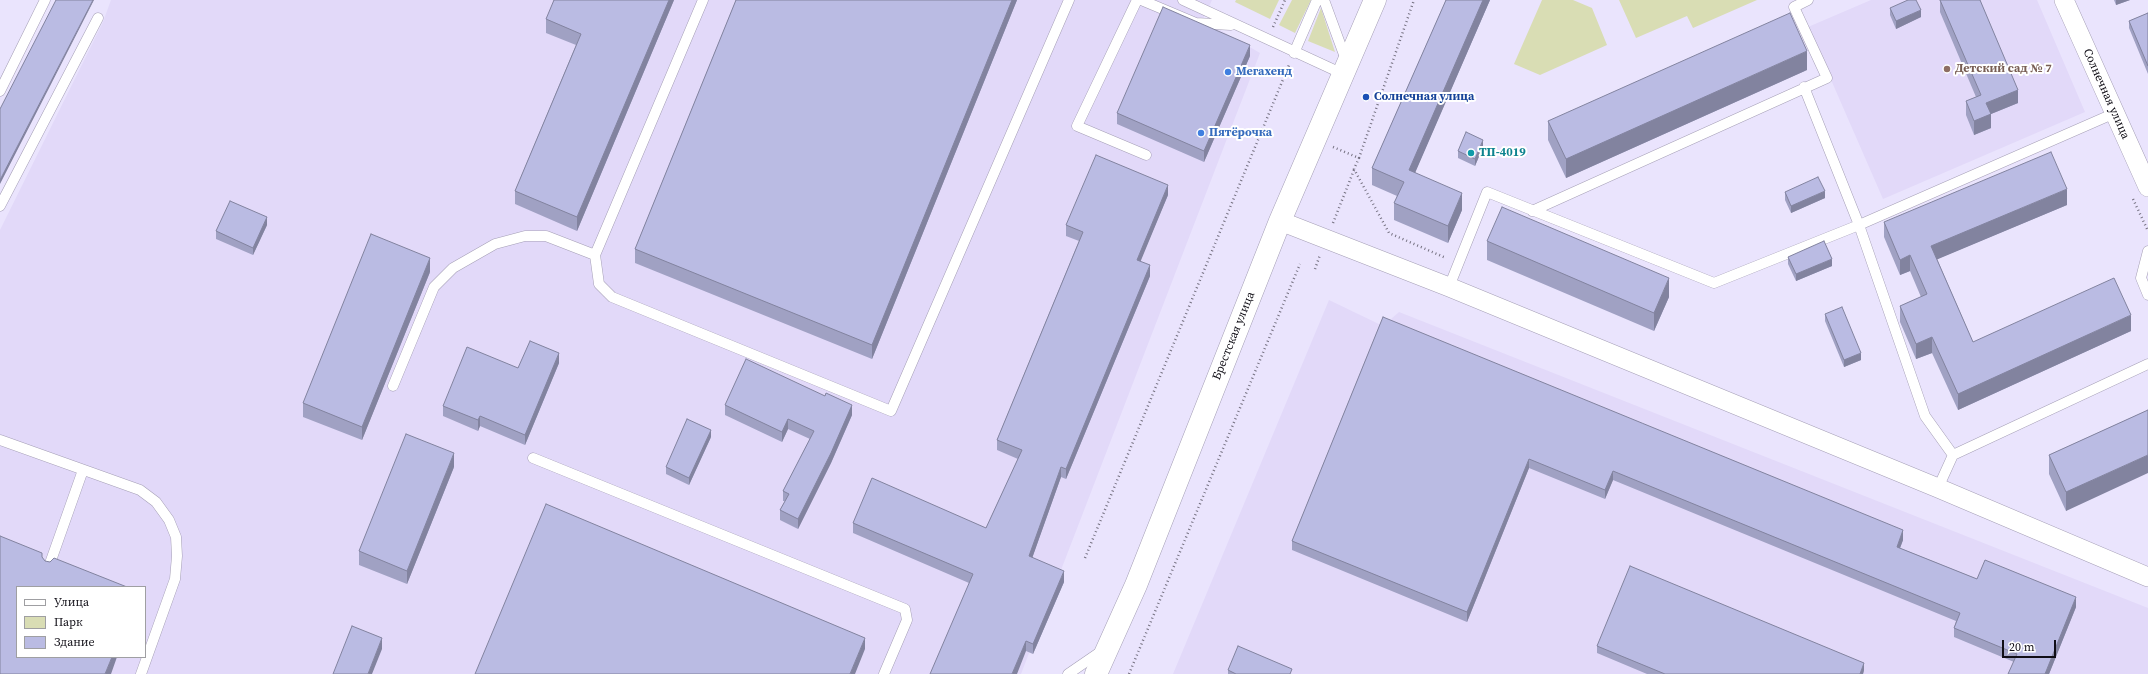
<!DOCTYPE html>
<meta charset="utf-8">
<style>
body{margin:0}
#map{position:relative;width:2148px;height:674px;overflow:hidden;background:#eae4fd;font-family:"Source Serif 4",serif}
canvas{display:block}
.legend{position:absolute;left:16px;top:586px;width:130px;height:72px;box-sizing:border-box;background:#fff;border:1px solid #9f9fa2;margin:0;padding:5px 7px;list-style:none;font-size:12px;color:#100e16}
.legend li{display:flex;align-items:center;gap:8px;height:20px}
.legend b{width:20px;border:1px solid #9f9fa2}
.scale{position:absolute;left:2002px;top:640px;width:54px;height:18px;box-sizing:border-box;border:2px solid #100e16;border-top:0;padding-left:5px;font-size:12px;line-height:14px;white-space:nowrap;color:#100e16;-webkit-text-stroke:3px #fff;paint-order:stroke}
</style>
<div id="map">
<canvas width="2148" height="674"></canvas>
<ul class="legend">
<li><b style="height:5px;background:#fff"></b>Улица</li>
<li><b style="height:11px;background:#d9ddb4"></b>Парк</li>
<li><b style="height:11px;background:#babbe3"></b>Здание</li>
</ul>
<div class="scale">20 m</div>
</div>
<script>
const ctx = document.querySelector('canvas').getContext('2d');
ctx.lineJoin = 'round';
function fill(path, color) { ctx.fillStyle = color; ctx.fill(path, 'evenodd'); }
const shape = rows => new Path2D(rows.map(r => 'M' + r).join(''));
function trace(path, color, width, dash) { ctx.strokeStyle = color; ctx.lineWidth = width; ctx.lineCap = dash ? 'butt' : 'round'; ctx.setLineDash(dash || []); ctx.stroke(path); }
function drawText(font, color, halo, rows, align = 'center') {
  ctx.font = font + ' "Source Serif 4",serif'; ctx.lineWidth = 4; ctx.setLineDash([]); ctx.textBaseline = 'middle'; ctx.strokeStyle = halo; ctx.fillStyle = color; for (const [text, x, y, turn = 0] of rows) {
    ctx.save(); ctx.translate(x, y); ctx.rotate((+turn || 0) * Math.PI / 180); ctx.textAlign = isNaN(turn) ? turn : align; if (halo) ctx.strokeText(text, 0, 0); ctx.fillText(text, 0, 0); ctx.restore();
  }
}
const built = shape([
 [111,0,1212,0,1203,20,1260,53,1021,674,0,674,0,230,103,22],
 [17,587,145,587,145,657,17,657],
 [1871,0,2037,0,2085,112,1883,199,1808,27],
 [1329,300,1383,326,1399,312,2148,608,2148,674,1173,674]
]);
const green = shape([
 [1236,0,1279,0,1270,19,1235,2],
 [1292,0,1311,0,1295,33,1279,25],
 [1542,0,1573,0,1592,8,1607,45,1540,75,1514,64],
 [1619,0,1757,0,1693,28,1687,16,1636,38],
 [1321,8,1335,52,1308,41]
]);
const path = shape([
 [1273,27,1285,0],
 [1333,147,1359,158,1354,169,1389,233,1446,258],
 [1359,158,1414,0],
 [2133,199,2148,231],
 [1333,223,1354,170],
 [1315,269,1320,255],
 [1085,558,1289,65],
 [1129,674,1300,264]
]);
const lane = shape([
 [703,0,595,255,599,284,612,297,891,411,1069,0],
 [1137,0,1077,126,1146,155],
 [1141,0,1196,23,1231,25],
 [1183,0,1343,74],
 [1324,0,1346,60],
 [1294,53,1317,0],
 [1804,87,1859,225,1925,416,1953,455,2148,364],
 [0,91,45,0],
 [0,206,98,18],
 [1532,211,1827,78,1794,7,1808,0],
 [2148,251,2141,278,2148,295],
 [1449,287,1487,192,1714,283,1859,225,2115,113],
 [393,386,434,287,453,268,495,244,525,236,546,236,595,255],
 [0,440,140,490,156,502,169,520,176,537,177,556,175,579,141,674],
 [533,458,905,609,907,620,884,674],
 [1938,488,1953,455],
 [48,569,83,470],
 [1068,674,1103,650]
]);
const street = shape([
 [2064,0,2148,187],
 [1280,221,1449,287,1938,488,2148,577]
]);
const secondary = shape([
 [1096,674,1136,585,1280,221,1375,0]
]);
const wall = shape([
 [674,0,577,231,515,204,515,191,576,45,546,33,546,19],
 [736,0,1017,0,872,359,635,263,635,249],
 [1446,0,1490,0,1415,172,1462,210,1448,243,1394,220,1394,203,1397,196,1372,185,1372,168],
 [1940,0,1980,0,2018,103,1991,114,1991,128,1974,135,1966,115,1966,101,1976,97,1940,12],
 [2114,0,2130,0,2116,5],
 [1890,8,1921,17,1896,29,1890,15],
 [2148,13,2148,74,2129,28,2129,21],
 [1250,56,1204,162,1117,124,1117,113],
 [1807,70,1566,178,1548,140,1548,121],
 [1483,147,1475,166,1458,158,1458,151],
 [1785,192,1825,198,1791,213,1785,200],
 [1168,195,1140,261,1150,276,1066,479,1061,477,1032,558,1064,582,1033,654,1026,651,969,583,853,533,853,523,986,528,1018,459,997,450,997,440,1079,241,1066,236,1066,225],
 [2067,205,1937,259,1973,342,2131,331,1958,410,1932,353,1916,359,1900,322,1900,306,1921,297,1910,271,1900,275,1884,237,1884,222],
 [267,225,253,255,216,239,216,231],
 [1487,241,1669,297,1654,331,1487,260],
 [1788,257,1832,266,1796,281,1788,264],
 [430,272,362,440,303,417,303,403],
 [1825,314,1861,360,1844,367,1825,321],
 [1383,317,1903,540,1900,548,1977,579,2076,607,2049,674,2008,674,2014,662,1954,637,1954,628,1956,621,1613,480,1605,499,1529,468,1467,622,1292,550,1292,541],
 [559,363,525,445,480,426,478,431,443,416,443,406,518,368],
 [725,405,852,415,831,463,798,529,780,520,780,510,785,501,783,501,783,491,810,439,788,429,782,442,725,415],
 [2148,410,2066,511,2049,474,2049,455],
 [711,437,689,485,666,474,666,467],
 [454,467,407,584,359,565,359,551],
 [1597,646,1864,670,1863,674,1647,674,1597,653],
 [1228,670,1292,674,1228,674]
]);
const shadedWall = shape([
 [93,0,94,0,0,184,0,180],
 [669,0,674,0,577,231,577,217],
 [1012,0,1017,0,872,359,872,345],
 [1483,0,1490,0,1409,187,1409,170],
 [2116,0,2130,0,2116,5],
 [1921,10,1921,17,1896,29,1896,21],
 [1250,45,1250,56,1204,162,1204,151],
 [1807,51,1807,70,1566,178,1566,159],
 [2018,90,2018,103,1991,114,1991,128,1974,135,1974,121,1986,103],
 [1483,140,1483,147,1475,166,1475,159],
 [1168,185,1168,195,1137,270,1137,260],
 [2067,189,2067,205,1931,262,1931,246],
 [1825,191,1825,198,1791,213,1791,206],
 [1462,193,1462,210,1448,243,1448,226],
 [267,217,267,225,253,255,253,248],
 [1910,255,1910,271,1900,275,1900,260],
 [430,258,430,272,362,440,362,427],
 [1832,259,1832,266,1796,281,1796,274],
 [1150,265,1150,276,1066,479,1066,469],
 [1669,278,1669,297,1654,331,1654,313],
 [2131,315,2131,331,1958,410,1958,394],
 [1932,337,1932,353,1916,359,1916,344],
 [559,353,559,363,525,445,525,435],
 [1861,353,1861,360,1844,367,1844,360],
 [852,405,852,415,831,463,798,529,798,519],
 [480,416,480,426,478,431,478,420],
 [788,419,788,429,782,442,782,432],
 [711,430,711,437,689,485,689,478],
 [454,453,454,467,407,584,407,571],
 [2148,455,2148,473,2066,511,2066,492],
 [1529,459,1529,468,1467,622,1467,612],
 [1061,467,1061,477,1029,567,1029,556],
 [1613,471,1613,480,1605,499,1605,490],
 [1903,530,1903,540,1897,556,1897,547],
 [1064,571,1064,582,1033,654,1033,644],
 [2076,597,2076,607,2049,674,2045,674],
 [382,638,382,649,372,674,368,674],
 [865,638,865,649,855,674,850,674],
 [1026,641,1026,651,1017,674,1012,674],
 [112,657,117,657,111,674,105,674],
 [1864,663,1864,670,1863,674,1860,674]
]);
const building = shape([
 [56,0,93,0,0,180,0,109,56,0],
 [554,0,669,0,577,217,515,191,581,34,546,19,554,0],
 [736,0,1012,0,872,345,635,249,736,0],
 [1446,0,1483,0,1409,170,1462,193,1448,226,1394,203,1404,182,1372,168,1446,0],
 [1908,0,1916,0,1921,10,1896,21,1890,8,1908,0],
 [1940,0,1980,0,2018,90,1986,103,1991,114,1974,121,1966,101,1981,95,1940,0],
 [1163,7,1250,45,1204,151,1117,113,1163,7],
 [1790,13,1807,51,1566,159,1548,121,1790,13],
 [2148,13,2148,66,2129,21,2148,13],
 [1466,132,1483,140,1475,159,1458,151,1466,132],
 [2051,152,2067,189,1931,246,1973,342,2114,278,2131,315,1958,394,1932,337,1916,344,1900,306,1927,294,1910,255,1900,260,1884,222,2051,152],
 [1096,155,1168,185,1137,260,1150,265,1066,469,1061,467,1029,556,1064,571,1033,644,1026,641,1012,674,930,674,973,574,853,523,872,478,986,528,1022,450,997,440,1083,232,1066,225,1096,155],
 [1818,177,1825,191,1791,206,1785,192,1818,177],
 [230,201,267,217,253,248,216,231,230,201],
 [1502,207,1669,278,1654,313,1487,241,1502,207],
 [371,234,430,258,362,427,303,403,371,234],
 [1824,241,1832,259,1796,274,1788,257,1824,241],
 [1842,307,1861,353,1844,360,1825,314,1842,307],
 [1383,317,1903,530,1897,547,1977,579,1985,560,2076,597,2045,674,2008,674,2017,654,1954,628,1960,613,1613,471,1605,490,1529,459,1467,612,1292,541,1383,317],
 [530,341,559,353,525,435,480,416,478,420,443,406,467,347,518,368,530,341],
 [746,359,825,396,826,393,852,405,831,453,798,519,780,510,789,494,783,491,814,431,788,419,782,432,725,405,746,359],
 [2148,410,2148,455,2066,492,2049,455,2148,410],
 [687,419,711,430,689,478,666,467,687,419],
 [406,434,454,453,407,571,359,551,406,434],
 [546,504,865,638,850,674,475,674,546,504],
 [0,536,42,553,42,557,45,561,50,562,54,558,127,587,17,587,17,657,112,657,105,674,0,674,0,536],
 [1630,566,1864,663,1860,674,1665,674,1597,646,1630,566],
 [352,626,382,638,368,674,333,674,352,626],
 [1238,646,1292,669,1290,674,1236,674,1228,670,1238,646]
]);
const markers = [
 [1947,69,4,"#8d6e63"],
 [1228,72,4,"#3f7fe0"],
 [1366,97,4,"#1a4fb4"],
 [1201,133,4,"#3f7fe0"],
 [1471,153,4,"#0f9aa8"]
];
const educationNames = [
 ["Детский сад № 7",1955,69]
];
const shopNames = [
 ["Мегахенд",1236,72],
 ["Пятёрочка",1209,133]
];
const streetNames = [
 ["Солнечная улица",2106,94,66],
 ["Брестская улица",1234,336,-68]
];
const transitNames = [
 ["Солнечная улица",1374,97]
];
const cultureNames = [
 ["ТП-4019",1479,153]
];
fill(built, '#e2d9f9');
fill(green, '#d9ddb4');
trace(lane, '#a59fb6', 11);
trace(street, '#a59fb6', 20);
trace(secondary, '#a59fb6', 23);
trace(path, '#767282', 2.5, [1, 3]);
trace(lane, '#fff', 10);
trace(street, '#fff', 19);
trace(secondary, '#fff', 22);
fill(wall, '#a0a1c3');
fill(shadedWall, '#82839f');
fill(building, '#babbe3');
trace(building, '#82839f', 1);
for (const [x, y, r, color] of markers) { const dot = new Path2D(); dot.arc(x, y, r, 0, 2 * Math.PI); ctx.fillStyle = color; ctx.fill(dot); trace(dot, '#fff', 1.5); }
drawText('bold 12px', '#785e54', '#fff', educationNames, 'left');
drawText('bold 12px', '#366cbe', '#fff', shopNames, 'left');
drawText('12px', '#100e16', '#fff', streetNames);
drawText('bold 12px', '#164399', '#fff', transitNames, 'left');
drawText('bold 12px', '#0d838f', '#fff', cultureNames, 'left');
</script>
